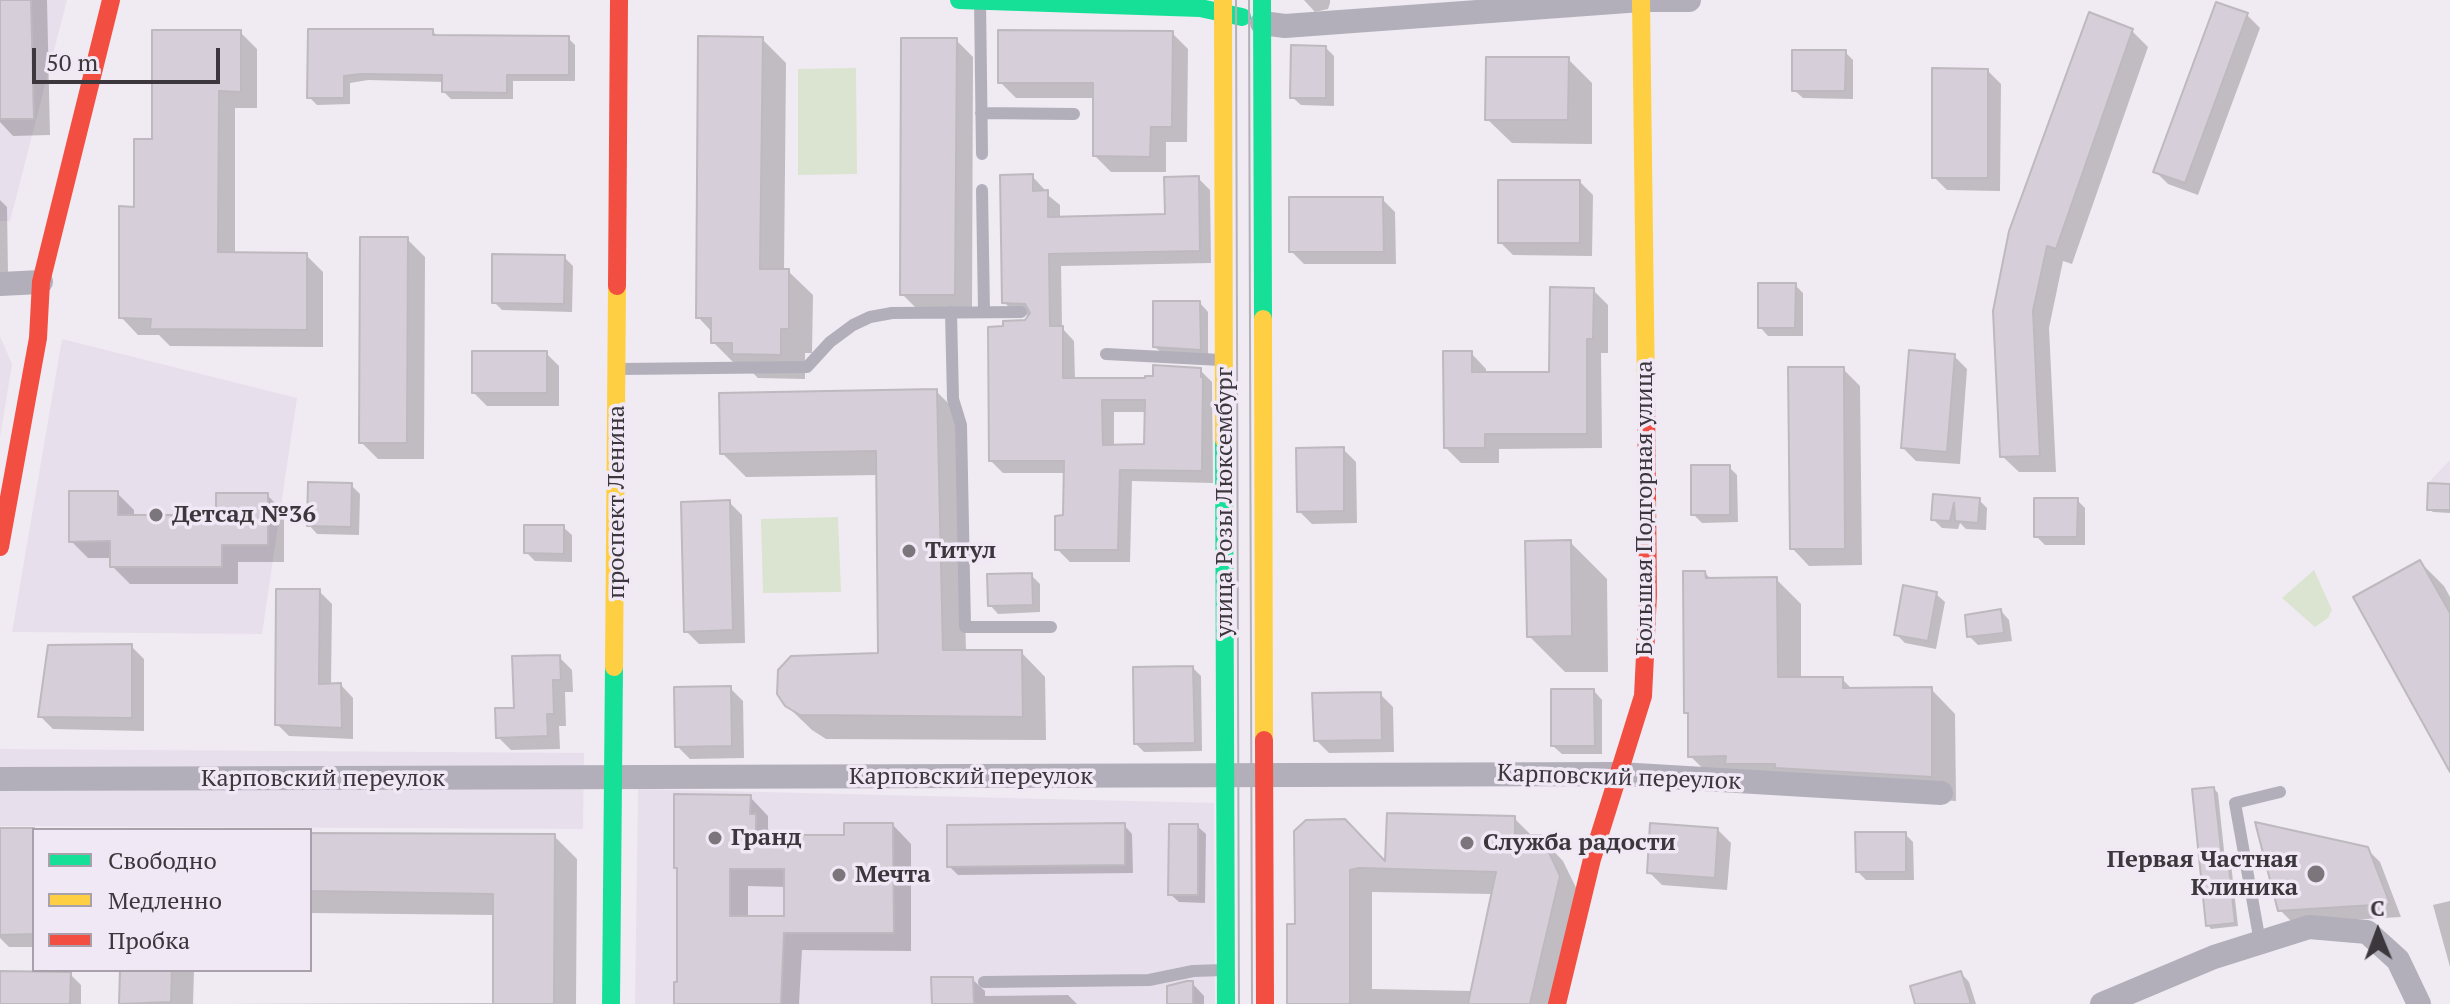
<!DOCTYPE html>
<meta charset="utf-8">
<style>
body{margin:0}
#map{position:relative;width:2450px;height:1004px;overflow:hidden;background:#f0ebf2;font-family:"PT Serif",serif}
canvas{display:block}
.legend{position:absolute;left:32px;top:828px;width:280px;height:144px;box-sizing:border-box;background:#f1e8f5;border:2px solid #a8a1ab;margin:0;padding:10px 14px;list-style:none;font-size:24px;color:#3b373c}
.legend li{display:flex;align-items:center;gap:16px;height:40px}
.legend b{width:40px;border:2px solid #a8a1ab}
.north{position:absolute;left:2338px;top:892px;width:80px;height:80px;-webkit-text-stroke:6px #f1e8f5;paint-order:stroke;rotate:359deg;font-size:22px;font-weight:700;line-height:32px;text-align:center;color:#3b373c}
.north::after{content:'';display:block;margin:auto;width:28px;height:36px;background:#3b373c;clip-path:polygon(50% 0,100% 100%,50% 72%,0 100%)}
.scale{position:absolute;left:32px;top:48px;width:188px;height:36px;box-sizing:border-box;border:4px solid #3b373c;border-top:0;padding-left:10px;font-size:24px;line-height:28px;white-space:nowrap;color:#3b373c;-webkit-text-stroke:6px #f1e8f5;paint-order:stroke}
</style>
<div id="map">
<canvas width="2450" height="1004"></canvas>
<ul class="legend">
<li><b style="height:10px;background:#16e098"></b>Свободно</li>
<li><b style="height:10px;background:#ffcf43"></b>Медленно</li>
<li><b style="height:10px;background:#f24e42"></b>Пробка</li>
</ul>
<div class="north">С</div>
<div class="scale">50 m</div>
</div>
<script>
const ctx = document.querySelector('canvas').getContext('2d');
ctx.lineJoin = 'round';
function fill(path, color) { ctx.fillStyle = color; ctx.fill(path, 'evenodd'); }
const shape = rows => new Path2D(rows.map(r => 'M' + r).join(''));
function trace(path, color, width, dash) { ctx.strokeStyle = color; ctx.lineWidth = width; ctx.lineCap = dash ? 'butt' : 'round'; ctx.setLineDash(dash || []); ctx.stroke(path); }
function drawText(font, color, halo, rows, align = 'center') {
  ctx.font = font + ' "PT Serif",serif'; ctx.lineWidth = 7; ctx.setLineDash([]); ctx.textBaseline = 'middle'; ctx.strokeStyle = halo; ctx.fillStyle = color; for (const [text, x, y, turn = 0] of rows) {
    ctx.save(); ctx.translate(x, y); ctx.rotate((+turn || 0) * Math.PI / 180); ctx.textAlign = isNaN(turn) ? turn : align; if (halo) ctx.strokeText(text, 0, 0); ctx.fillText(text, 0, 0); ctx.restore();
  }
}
const built = shape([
 [0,0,67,0,10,221,0,221],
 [0,336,12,364,0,438],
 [62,339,297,398,262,634,12,632],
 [2450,460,2450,510,2427,510,2428,483],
 [0,749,584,753,583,829,0,826],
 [638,789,1214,803,1215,1004,635,1004]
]);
const green = shape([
 [856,68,857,174,798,175,798,69],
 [838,517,841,592,763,593,761,519],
 [2314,570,2332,610,2328,618,2315,627,2282,598]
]);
const shadow = shape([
 [0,0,47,0,50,135,13,136,0,122],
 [1304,0,1330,0,1330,3,1328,9,1315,12],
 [2247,15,2260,28,2198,195,2168,184,2155,171],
 [310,31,432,31,439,37,568,38,575,45,575,81,513,81,513,99,451,99,444,92,444,82,368,80,350,83,350,104,317,105,309,97],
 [2132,31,2148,47,2072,264,2063,261,2049,328,2056,472,2019,472,2002,456,1995,311],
 [240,32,257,49,257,108,235,108,235,254,306,255,323,272,323,347,170,346,159,335,138,335,121,317,136,209,154,141],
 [1172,33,1188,49,1187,142,1166,142,1166,172,1111,172,1095,156,1095,98,1016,98,1000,82],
 [762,39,786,63,784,271,788,271,813,295,812,353,805,353,805,379,758,378,746,366,737,366,713,342,713,333,698,317],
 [956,40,973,57,972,311,919,311,902,294],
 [1326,48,1334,56,1334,106,1301,105,1292,97],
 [1845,52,1853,60,1853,99,1803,98,1794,90],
 [1568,59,1592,83,1592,144,1512,143,1487,119],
 [1988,71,2001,84,2000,191,1947,190,1934,177],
 [1032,176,1044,189,1044,192,1060,205,1060,218,1167,216,1198,178,1210,190,1211,263,1061,266,1062,328,1074,341,1075,380,1147,380,1200,370,1212,382,1213,483,1132,481,1130,562,1070,562,1057,549,1065,517,1066,473,1003,473,991,461,1026,322,1031,315,1017,315,1004,302],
 [1114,412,1147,412,1146,446,1114,447],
 [1580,182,1593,195,1592,256,1513,255,1500,242],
 [1382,199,1395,212,1396,264,1304,264,1291,251],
 [0,200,7,207,8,275,0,275],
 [407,239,425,257,424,459,378,459,361,442],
 [564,257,573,266,572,312,502,310,494,302],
 [1795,285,1803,293,1803,336,1768,336,1760,327],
 [1593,290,1608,305,1608,353,1601,353,1602,448,1499,449,1499,463,1461,463,1446,448,1471,353,1486,369,1486,374,1551,374],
 [1200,303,1208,312,1208,358,1164,355,1155,347],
 [546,353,559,366,559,406,487,406,474,393],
 [1954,356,1967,369,1960,464,1916,461,1903,448],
 [1843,369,1860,386,1862,565,1809,566,1792,548],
 [936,391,960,415,966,652,1021,652,1045,677,1046,740,826,739,812,730,786,705,880,655,878,475,746,477,722,453],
 [1343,449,1356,462,1357,523,1312,524,1299,511],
 [1729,467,1737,475,1738,522,1702,523,1693,514],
 [351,485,360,494,359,535,317,534,309,525],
 [2450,486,2450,513,2433,512,2429,509],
 [117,493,134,510,134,517,218,517,267,495,284,512,284,562,238,562,238,584,130,584,112,566,112,558,88,558,71,541],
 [1935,496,1979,500,1987,508,1986,530,1966,529,1960,523,1958,529,1942,528,1933,519],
 [2077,500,2085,508,2085,545,2045,545,2036,536],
 [729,502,742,515,745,643,699,644,686,631],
 [563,527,572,535,572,562,535,561,526,552],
 [1570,542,1607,579,1608,672,1565,672,1529,636],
 [2420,562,2444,586,2450,597,2450,769],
 [1705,573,1712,580,1776,579,1801,604,1801,679,1842,679,1853,690,1931,689,1955,714,1956,801,1802,792,1715,780,1690,756,1690,717,1686,712],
 [1031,575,1040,584,1040,612,998,614,990,605],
 [319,591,332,604,331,686,341,685,353,698,353,739,289,736,277,724],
 [1936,594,1945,602,1936,649,1905,643,1896,634],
 [2001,611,2009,620,2012,641,1978,645,1969,636],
 [131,646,144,659,144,731,53,729,40,716],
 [559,657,572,670,573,692,565,692,566,726,559,726,560,749,511,750,498,737,516,710],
 [1193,668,1201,676,1202,751,1144,752,1136,744],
 [730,688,743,701,744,758,690,759,677,746],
 [1594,691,1602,700,1602,754,1562,754,1553,746],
 [1380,694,1393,707,1394,752,1329,753,1316,740],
 [2214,789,2218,793,2225,860,2231,863,2238,926,2211,929,2208,925],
 [750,797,768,816,768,829,773,837,846,837,893,825,911,844,911,951,802,950,799,1004,676,1004,679,984,679,871,676,868],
 [748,886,786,887,786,918,748,918],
 [1514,818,1533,837,1540,837,1563,861,1582,900,1557,1004,1289,1004,1297,926,1296,832,1387,864],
 [1372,892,1493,894,1473,991,1372,989],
 [1124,825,1132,834,1133,873,958,875,949,866],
 [1197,826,1206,834,1205,903,1179,902,1170,894],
 [65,829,34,830,34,947,9,947,0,938,0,830],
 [1718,830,1731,843,1727,890,1662,885,1649,872],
 [1905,834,1913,842,1914,880,1866,880,1858,872],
 [310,835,554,836,577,859,576,1004,219,1004,495,1003,495,915,310,913],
 [2367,849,2380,862,2401,917,2293,923,2280,910],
 [2450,901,2450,967,2433,905],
 [122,970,194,970,193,1004,121,1004],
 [0,973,70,974,81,985,81,1004,0,1004],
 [1961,973,1969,982,1976,1004,1917,1004],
 [972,979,985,991,985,996,1068,995,1077,1004,934,1004],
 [1192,983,1204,996,1204,1004,1169,1004]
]);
const building = shape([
 [0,0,31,0,34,119,0,119,0,0],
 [2216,2,2248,13,2185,183,2153,172,2216,2],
 [2089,12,2133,29,2056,249,2047,246,2033,311,2040,456,2000,457,1993,311,2009,231,2089,12],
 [308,29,433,29,433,35,569,36,569,75,507,75,507,93,442,92,442,75,360,74,344,76,344,98,307,98,308,29],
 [152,30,241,30,241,92,219,91,218,252,307,253,307,330,150,329,151,319,119,318,119,206,134,207,134,139,152,139,152,30],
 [998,30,1173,31,1172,127,1151,127,1150,157,1093,156,1093,83,998,83,998,30],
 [698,36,763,37,760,269,789,269,789,329,781,329,781,355,732,354,732,343,711,343,711,318,696,318,698,36],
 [901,38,957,38,955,295,900,295,901,38],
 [1291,45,1326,46,1326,98,1290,98,1291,45],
 [1792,50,1846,50,1845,91,1792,91,1792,50],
 [1486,57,1569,57,1568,120,1485,120,1486,57],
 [1932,68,1988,69,1988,178,1932,178,1932,68],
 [1033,174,1033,191,1048,190,1048,217,1165,214,1164,177,1199,176,1200,251,1049,254,1050,326,1063,326,1063,378,1145,378,1145,376,1153,376,1153,365,1201,368,1201,377,1203,377,1202,471,1120,470,1118,550,1055,550,1055,516,1063,515,1064,461,989,461,988,327,1003,326,1003,321,1025,320,1030,313,1025,304,1002,303,1000,175,1033,174],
 [1102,400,1145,400,1144,444,1103,445,1102,400],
 [1498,180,1580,180,1580,243,1498,243,1498,180],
 [1289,197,1383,197,1384,252,1289,252,1289,197],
 [360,237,408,237,407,443,359,443,360,237],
 [492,254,565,255,564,304,492,303,492,254],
 [1758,283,1796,283,1795,328,1758,328,1758,283],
 [1550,287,1594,288,1593,339,1587,339,1587,434,1485,434,1485,448,1444,448,1443,351,1472,351,1472,372,1549,372,1550,287],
 [1153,301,1200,301,1201,350,1153,347,1153,301],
 [1909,350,1955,354,1947,452,1901,448,1909,350],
 [472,351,547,351,547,393,472,393,472,351],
 [1788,367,1844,367,1845,549,1790,549,1788,367],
 [937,389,943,650,1022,650,1023,717,800,715,785,706,777,694,778,670,791,656,878,653,876,451,720,454,719,393,937,389],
 [1344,447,1344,511,1297,512,1296,448,1344,447],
 [1691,465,1730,465,1730,515,1691,515,1691,465],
 [308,482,352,483,351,527,307,526,308,482],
 [2428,483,2450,484,2450,510,2427,510,2428,483],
 [69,491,118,491,118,515,216,515,216,493,268,493,268,545,222,545,222,567,110,567,110,541,69,542,69,491],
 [1933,494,1980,498,1978,523,1955,521,1954,503,1950,521,1931,520,1933,494],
 [2034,498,2078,498,2077,537,2034,537,2034,498],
 [730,500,733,630,684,632,681,502,730,500],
 [524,525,564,525,564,554,524,553,524,525],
 [1571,540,1572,636,1527,637,1525,541,1571,540],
 [2420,560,2450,613,2450,772,2353,597,2420,560],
 [1683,571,1705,571,1706,578,1777,577,1778,677,1843,677,1843,688,1932,687,1932,777,1775,768,1775,764,1725,764,1726,756,1688,757,1688,713,1684,713,1683,571],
 [1032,573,1033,605,988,606,987,574,1032,573],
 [1903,585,1937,592,1928,641,1894,635,1903,585],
 [276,589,320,589,319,684,341,683,342,728,275,725,276,589],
 [2001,609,2004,633,1967,637,1965,615,2001,609],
 [132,644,132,718,38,717,48,645,132,644],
 [560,655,561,680,553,680,554,714,547,714,548,736,496,738,495,708,514,708,512,656,560,655],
 [1193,666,1195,743,1134,744,1133,667,1193,666],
 [731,686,732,746,675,747,674,687,731,686],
 [1551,689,1594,689,1595,746,1551,746,1551,689],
 [1381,692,1382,740,1314,741,1312,693,1381,692],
 [2214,787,2222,858,2228,858,2235,923,2206,926,2192,789,2214,787],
 [674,794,751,795,750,814,756,814,756,835,844,835,844,823,893,823,894,933,784,933,781,1004,674,1004,674,982,677,982,677,868,674,868,674,794],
 [730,869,784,869,784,916,730,916,730,869],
 [1387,813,1515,816,1515,835,1541,835,1560,876,1530,1004,1468,1004,1496,872,1359,868,1350,870,1350,1004,1287,1004,1287,924,1295,924,1294,831,1306,820,1345,819,1385,861,1387,813],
 [2255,822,2368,847,2390,904,2278,911,2255,822],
 [1125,823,1125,865,947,867,947,825,1125,823],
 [1650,823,1718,828,1715,878,1647,873,1650,823],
 [1169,824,1198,824,1198,895,1168,895,1169,824],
 [0,828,34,828,34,934,0,935,0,828],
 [1855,832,1906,832,1906,872,1856,872,1855,832],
 [310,833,555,834,554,1004,493,1004,493,894,310,891,310,833],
 [120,970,172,970,171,1002,119,1004,120,970],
 [0,971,71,972,70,1004,0,1004,0,971],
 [1961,971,1971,1004,1915,1004,1910,986,1961,971],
 [931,977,973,977,974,1004,932,1004,931,977],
 [1187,981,1193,981,1193,1004,1167,1004,1167,986,1187,981]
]);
const lane = shape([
 [980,1,982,154],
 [981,113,1074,114],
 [982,190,984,312],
 [951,312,953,399,961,425,965,627,1051,627],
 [1106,354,1221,360],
 [620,369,807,367,830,342,853,325,870,317,892,313,1021,312],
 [2260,942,2235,803,2280,792],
 [984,982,1149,980,1193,971,1224,970]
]);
const street = shape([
 [1262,23,1285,26,1641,0,1689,0],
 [0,284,41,282],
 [0,779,1619,774,1941,793],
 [2102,1004,2214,957,2309,927,2367,932,2398,960,2419,1004]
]);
const fast = shape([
 [959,0,1200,8,1242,17],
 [1262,0,1263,319],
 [1224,440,1226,1004],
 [611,1004,614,667]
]);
const slow = shape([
 [1223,0,1224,440],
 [1641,0,1646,393],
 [1263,319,1264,740],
 [614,667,617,286]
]);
const jam = shape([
 [617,286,619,0],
 [0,547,38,338,41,282,111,0],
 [1264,740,1265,1004],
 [1557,1004,1592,859,1643,696,1648,595,1646,393]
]);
const tram = shape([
 [1236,0,1239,1004],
 [1249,0,1252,1004]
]);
const markers = [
 [156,515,8,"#7a767c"],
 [909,551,8,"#7a767c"],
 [715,838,8,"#7a767c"],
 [1467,843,8,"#7a767c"],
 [2316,874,10,"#7a767c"],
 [839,875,8,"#7a767c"]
];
const streetNames = [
 ["проспект Ленина",617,502,-90],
 ["улица Розы Люксембург",1225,502,-90],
 ["Большая Подгорная улица",1645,508,-90],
 ["Карповский переулок",971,777],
 ["Карповский переулок",1619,778,2],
 ["Карповский переулок",323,779]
];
const poiNames = [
 ["Детсад №36",172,515],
 ["Титул",925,551],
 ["Гранд",731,838],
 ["Служба радости",1483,843],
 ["Первая Частная",2298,860,"right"],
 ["Клиника",2298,888,"right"],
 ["Мечта",855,875]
];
fill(built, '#e8dfec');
fill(green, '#dbe4d0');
fill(shadow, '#0003');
fill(building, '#d6ced9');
trace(building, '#bdb9be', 2);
trace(lane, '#b2afbb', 12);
trace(street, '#b2afbb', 24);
trace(fast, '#16e098', 18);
trace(slow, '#ffcf43', 18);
trace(jam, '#f24e42', 18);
trace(tram, '#b3b0b7', 2);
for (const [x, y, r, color] of markers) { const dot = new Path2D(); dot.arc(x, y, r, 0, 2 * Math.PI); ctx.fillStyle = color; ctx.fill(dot); trace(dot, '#f1e8f5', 3); }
drawText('24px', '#3b373c', '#f1e8f5', streetNames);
drawText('bold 24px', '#3b373c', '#f1e8f5', poiNames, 'left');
</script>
